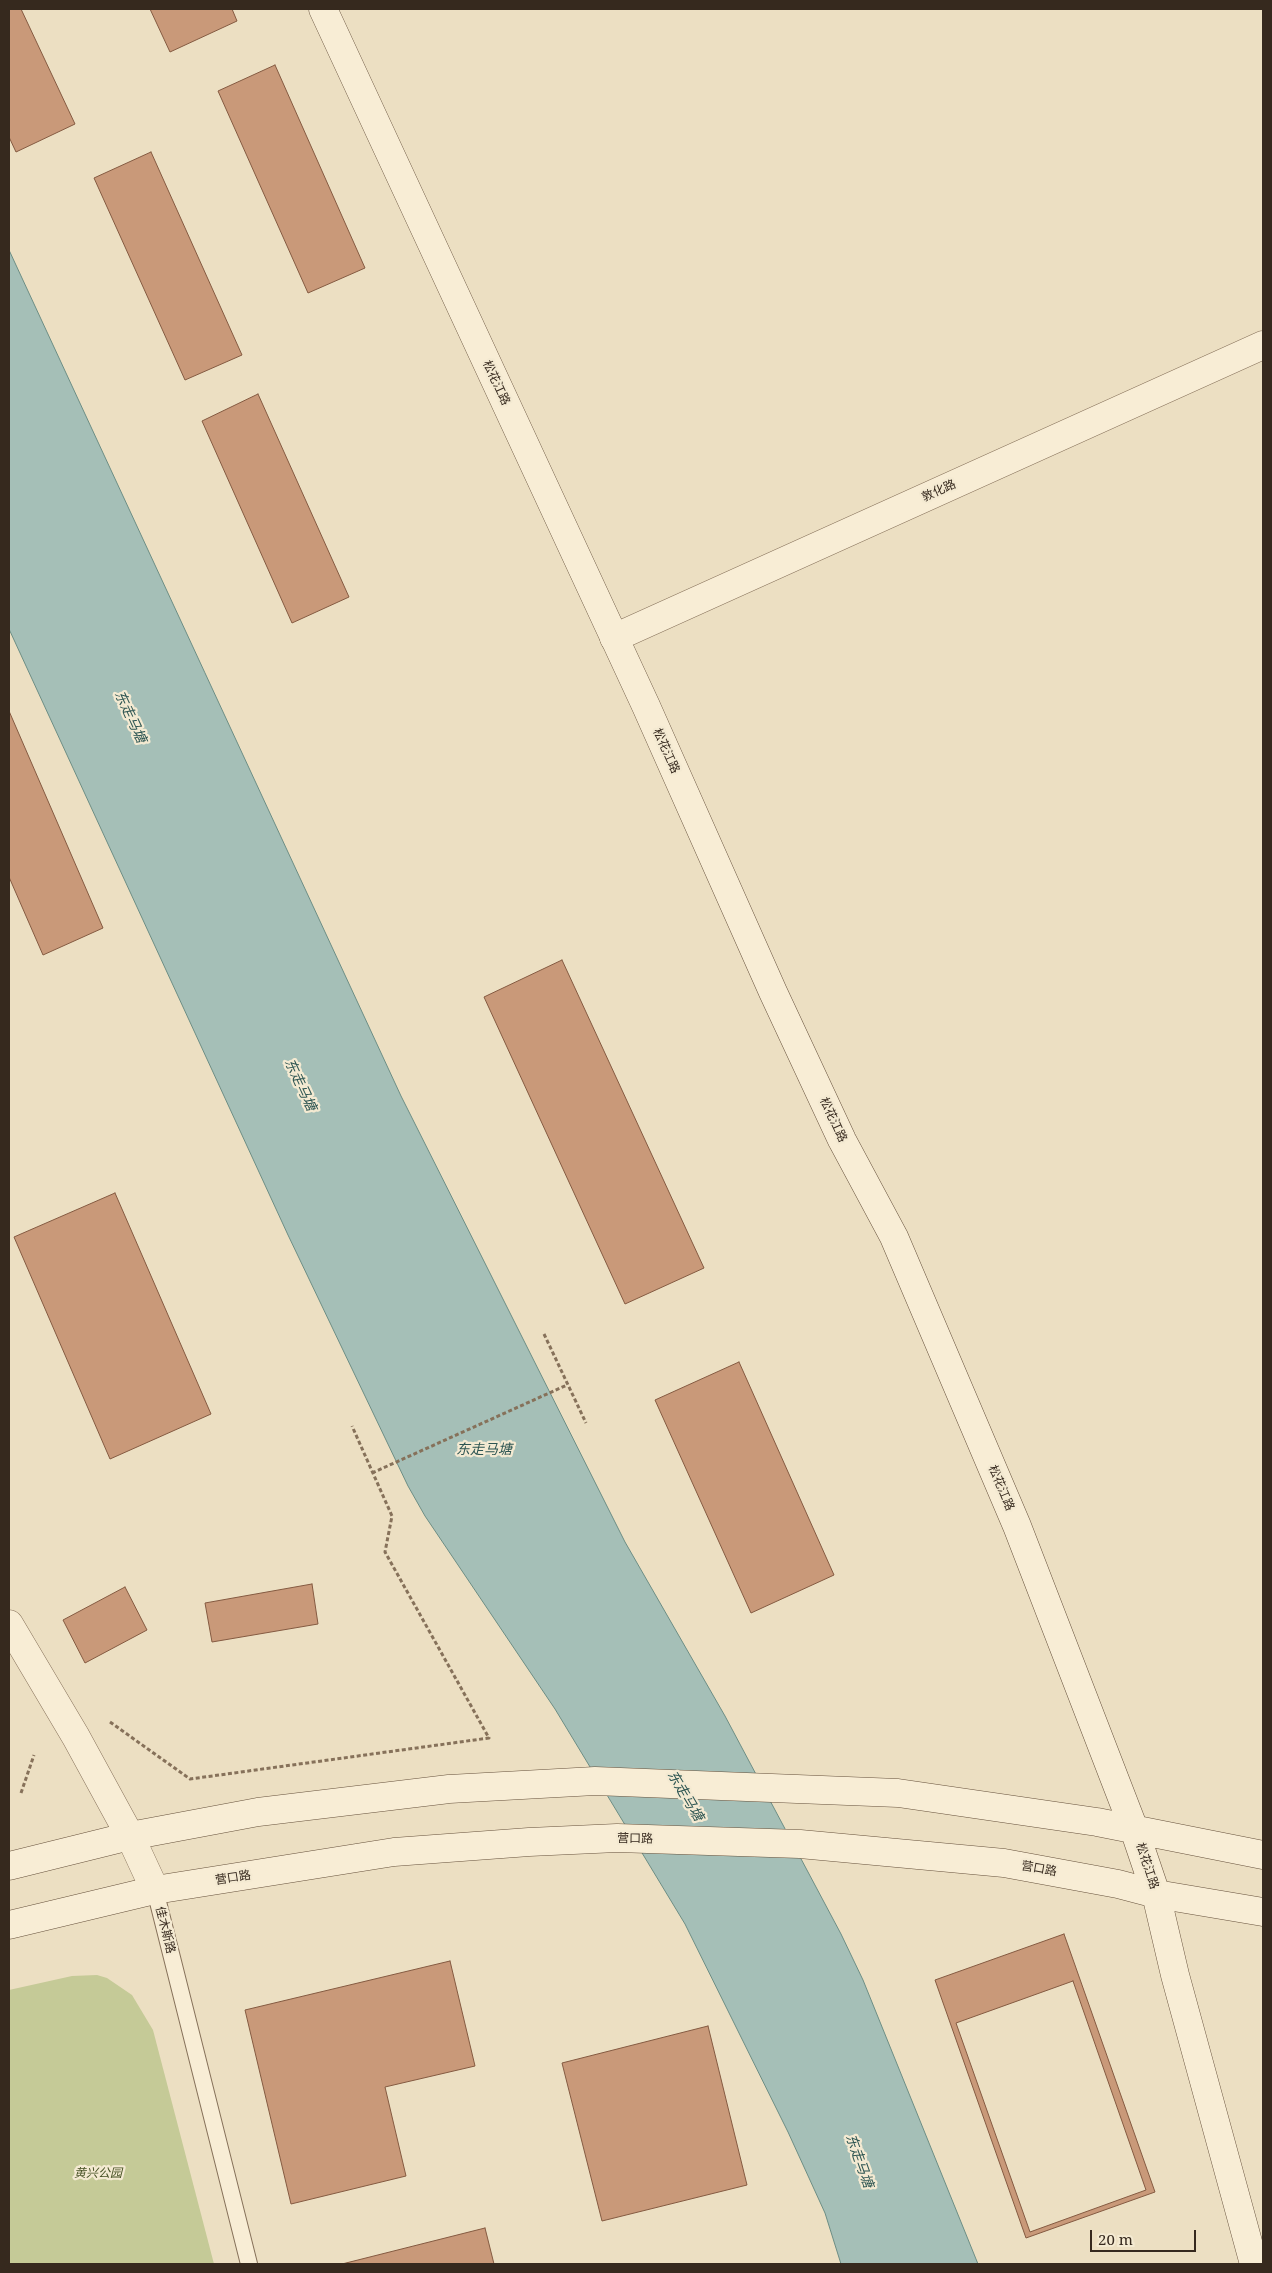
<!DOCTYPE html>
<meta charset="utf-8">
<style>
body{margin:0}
#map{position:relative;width:1272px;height:2273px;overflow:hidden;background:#ecdfc2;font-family:"Noto Serif",serif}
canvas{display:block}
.frame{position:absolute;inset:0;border:10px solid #36291e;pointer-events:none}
.scale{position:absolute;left:1090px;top:2230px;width:106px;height:22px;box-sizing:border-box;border:2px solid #36291e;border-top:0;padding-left:6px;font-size:15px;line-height:18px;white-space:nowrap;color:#36291e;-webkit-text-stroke:4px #f4ead2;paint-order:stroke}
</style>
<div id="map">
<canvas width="1272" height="2273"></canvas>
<div class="frame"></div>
<div class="scale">20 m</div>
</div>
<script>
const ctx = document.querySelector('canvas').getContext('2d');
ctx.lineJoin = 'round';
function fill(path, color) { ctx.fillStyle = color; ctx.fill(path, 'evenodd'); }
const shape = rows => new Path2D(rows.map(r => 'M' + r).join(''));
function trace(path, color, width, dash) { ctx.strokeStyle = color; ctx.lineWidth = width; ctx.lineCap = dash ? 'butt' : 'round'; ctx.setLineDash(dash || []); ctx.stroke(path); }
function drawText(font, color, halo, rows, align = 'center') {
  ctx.font = font + ' "Noto Serif","Noto Sans SC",serif'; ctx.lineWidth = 4.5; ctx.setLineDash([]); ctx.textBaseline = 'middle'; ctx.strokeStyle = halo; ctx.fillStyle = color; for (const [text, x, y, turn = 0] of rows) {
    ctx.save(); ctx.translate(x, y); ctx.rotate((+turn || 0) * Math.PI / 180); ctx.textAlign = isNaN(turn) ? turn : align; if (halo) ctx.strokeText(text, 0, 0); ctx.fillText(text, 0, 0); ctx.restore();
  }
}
const green = shape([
 [97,1975,107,1978,132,1995,153,2030,214,2264,9,2264,9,1990,72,1976]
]);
const water = shape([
 [9,250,401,1096,625,1542,725,1716,841,1934,863,1980,978,2264,841,2264,825,2213,788,2132,685,1924,555,1709,425,1516,408,1486,288,1235,9,629,9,250]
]);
const building = shape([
 [9,9,21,9,75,124,16,152,9,137,9,9],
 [150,9,232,9,237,21,170,52,150,9],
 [275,65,365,268,308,293,218,91,275,65],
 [151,152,242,355,185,380,94,178,151,152],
 [258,394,349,597,292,623,202,421,258,394],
 [9,711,103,928,43,955,9,877,9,711],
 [562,960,704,1268,625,1304,484,997,562,960],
 [115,1193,211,1414,110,1459,14,1237,115,1193],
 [739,1362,834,1575,751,1613,655,1400,739,1362],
 [312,1584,318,1624,212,1642,205,1603,312,1584],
 [125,1587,147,1630,85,1663,63,1620,125,1587],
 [1064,1934,1155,2192,1026,2238,935,1980,1064,1934],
 [450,1961,475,2066,385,2087,406,2176,291,2204,245,2010,450,1961],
 [1073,1981,1146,2190,1030,2232,956,2023,1073,1981],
 [708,2026,747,2185,602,2221,562,2063,708,2026],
 [485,2228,494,2264,342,2264,485,2228]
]);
const path = shape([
 [544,1334,586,1423],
 [372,1473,567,1385],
 [110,1722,190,1779,489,1738,385,1552,392,1516,352,1426],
 [21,1793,34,1755]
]);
const service = shape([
 [155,1890,249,2264]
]);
const tertiary = shape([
 [614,638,1263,345],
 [9,1624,76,1737,130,1836,155,1890]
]);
const secondary = shape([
 [323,9,646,706,773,992,842,1140,894,1237,1017,1526,1134,1829,1156,1894,1175,1975,1254,2264],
 [9,1866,130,1836,258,1812,449,1789,595,1781,898,1793,1097,1822,1263,1855],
 [9,1925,155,1890,394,1852,529,1842,617,1838,800,1844,1004,1863,1118,1884,1156,1894,1263,1912]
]);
const streetNames = [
 ["松花江路",496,383,65],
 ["敦化路",939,491,-24],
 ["松花江路",666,751,66],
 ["松花江路",833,1120,65],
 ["松花江路",1001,1488,67],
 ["营口路",635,1839,1],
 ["松花江路",1147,1866,72],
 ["营口路",1039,1869,10],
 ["营口路",233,1878,-9],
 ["佳木斯路",165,1930,76]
];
const parkNames = [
 ["黄兴公园",98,2174]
];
const waterNames = [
 ["东走马塘",130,717,65],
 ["东走马塘",300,1085,65],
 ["东走马塘",484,1450],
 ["东走马塘",685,1796,59],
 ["东走马塘",859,2161,70]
];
fill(green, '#c5ca97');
fill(water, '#a5bfb7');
trace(water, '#6c8d84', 1);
fill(building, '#c99979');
trace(building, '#845a41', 1);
trace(service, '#86715a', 18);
trace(tertiary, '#86715a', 29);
trace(secondary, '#67523d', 29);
trace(path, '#86715a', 3, [4, 2.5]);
trace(service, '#f8edd5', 16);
trace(tertiary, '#f8edd5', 28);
trace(secondary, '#f8edd5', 28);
drawText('12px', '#36291e', '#f4ead2', streetNames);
drawText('italic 12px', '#475225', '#f4ead2', parkNames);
drawText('italic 14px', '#2d5552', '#f4ead2', waterNames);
</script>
